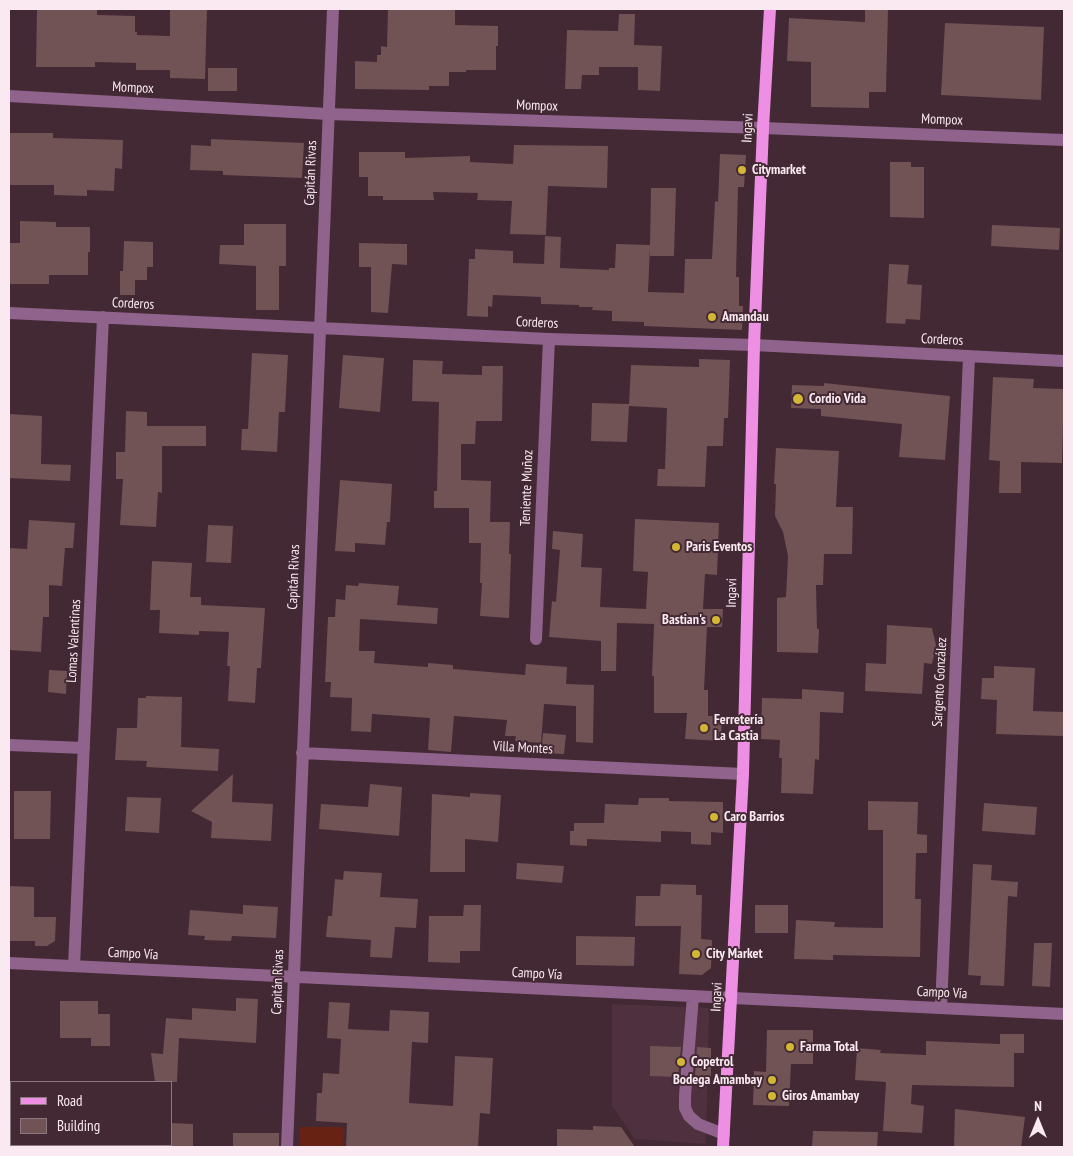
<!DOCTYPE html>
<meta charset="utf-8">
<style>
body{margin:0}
#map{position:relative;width:1073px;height:1156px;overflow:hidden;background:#422934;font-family:"PT Sans Narrow",sans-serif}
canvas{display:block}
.frame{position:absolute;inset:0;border:10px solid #fae9f0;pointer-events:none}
.legend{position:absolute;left:10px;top:1081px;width:162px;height:65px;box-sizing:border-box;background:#422934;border:1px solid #8c767f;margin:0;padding:6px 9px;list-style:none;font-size:15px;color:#fae9f0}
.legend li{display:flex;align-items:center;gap:10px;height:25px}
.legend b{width:25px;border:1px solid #8c767f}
.north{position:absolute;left:1013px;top:1096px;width:50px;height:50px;-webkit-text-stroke:4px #422934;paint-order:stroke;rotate:0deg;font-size:14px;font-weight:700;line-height:20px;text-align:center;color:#fae9f0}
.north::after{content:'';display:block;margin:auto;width:18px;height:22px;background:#fae9f0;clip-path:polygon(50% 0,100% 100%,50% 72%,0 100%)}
</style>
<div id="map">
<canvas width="1073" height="1156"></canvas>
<div class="frame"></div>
<ul class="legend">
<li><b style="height:6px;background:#ed90e4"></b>Road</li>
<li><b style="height:14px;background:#715255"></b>Building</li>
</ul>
<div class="north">N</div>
</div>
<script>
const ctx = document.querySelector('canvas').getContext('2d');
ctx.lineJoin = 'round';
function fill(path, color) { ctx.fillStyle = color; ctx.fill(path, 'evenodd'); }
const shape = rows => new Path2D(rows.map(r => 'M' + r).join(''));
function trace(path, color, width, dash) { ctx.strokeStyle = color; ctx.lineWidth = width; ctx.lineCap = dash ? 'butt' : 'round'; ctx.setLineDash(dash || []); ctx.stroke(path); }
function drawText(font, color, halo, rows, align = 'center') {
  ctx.font = font + ' "PT Sans Narrow",sans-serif'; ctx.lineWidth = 4; ctx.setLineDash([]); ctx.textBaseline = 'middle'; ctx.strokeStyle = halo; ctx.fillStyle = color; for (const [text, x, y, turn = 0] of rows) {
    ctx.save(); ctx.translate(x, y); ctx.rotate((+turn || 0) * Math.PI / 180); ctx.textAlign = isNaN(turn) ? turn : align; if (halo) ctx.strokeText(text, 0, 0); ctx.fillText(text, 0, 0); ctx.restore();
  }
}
const built = shape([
 [612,1004,709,1008,706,1144,635,1139,612,1106]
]);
const green = shape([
 [300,1127,344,1127,343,1147,299,1147]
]);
const building = shape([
 [37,9,97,9,97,15,135,16,135,32,137,32,137,35,170,36,170,9,207,9,205,79,170,78,170,70,136,70,136,63,95,62,95,67,36,67],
 [388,9,455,9,455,25,498,26,498,46,496,46,496,70,466,70,466,72,449,72,449,86,429,86,429,90,355,89,355,61,377,62,377,55,381,55,381,46,387,47],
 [865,9,888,10,886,92,869,92,869,108,811,107,811,62,787,61,789,18,865,22],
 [619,14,635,14,634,45,662,46,660,91,638,90,638,67,599,67,599,75,582,75,581,89,565,89,567,30,618,31],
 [945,23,1044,27,1041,100,941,95],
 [208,68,237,68,237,91,208,91],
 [9,133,53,133,53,138,123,140,122,169,115,168,114,191,87,190,87,196,54,195,54,185,9,185],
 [211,139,304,143,302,178,223,175,223,171,190,170,191,145,211,146],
 [514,145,608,146,607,188,548,186,546,235,510,234,512,201,477,200,478,193,433,192,434,200,383,200,383,196,368,196,368,177,359,177,359,152,405,152,405,158,470,156,470,162,513,164],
 [720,154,746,155,744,187,738,187,736,277,739,277,739,306,743,306,742,330,644,326,644,322,612,321,612,311,592,310,593,307,579,307,579,305,541,304,541,297,493,295,492,307,488,306,488,317,467,316,469,259,475,259,475,249,513,251,513,263,544,264,545,236,561,237,560,268,609,270,609,268,615,268,616,244,650,245,651,188,676,188,674,256,650,256,650,247,648,292,684,293,685,259,712,259,715,201,718,202],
 [890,162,911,162,911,167,924,167,924,218,890,217],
 [20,221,56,222,56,227,90,227,90,252,88,252,88,275,49,275,49,284,9,284,9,243,20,243],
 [244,224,286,224,286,266,279,266,279,310,256,310,256,266,219,264,220,245,244,245],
 [992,225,1060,228,1059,250,991,246],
 [124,241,153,242,153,267,147,267,147,280,135,280,135,295,120,295,120,271,123,271],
 [359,243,407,244,407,265,392,264,388,313,371,312,371,267,359,267],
 [889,264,909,265,907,284,922,285,920,320,906,319,905,324,886,323],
 [252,353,288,355,285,412,279,412,277,452,241,450,242,429,248,429],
 [343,355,384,358,380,412,339,408],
 [699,359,730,360,728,418,724,418,723,446,707,446,705,487,657,486,658,469,665,469,667,408,629,406,627,442,591,441,592,403,629,404,631,365,699,367],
 [413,360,443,361,442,374,482,375,482,366,503,366,502,421,476,421,475,444,461,444,461,480,491,481,490,522,510,522,509,554,511,554,509,618,480,616,482,583,480,583,481,543,469,543,469,508,434,508,434,491,437,491,439,402,412,401],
 [993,377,1034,379,1033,388,1064,389,1062,463,1021,462,1021,493,999,493,1000,461,989,460],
 [824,383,950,396,945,460,899,457,902,424,821,416,821,409,791,408,792,385,824,386],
 [126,411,147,412,147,426,206,426,206,446,162,446,162,493,158,492,156,527,120,525,123,479,116,479,116,452,125,452],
 [9,414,42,416,41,464,71,465,70,481,9,478],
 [776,448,839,451,836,507,853,507,852,554,824,554,823,585,816,585,817,629,819,629,818,653,777,652,777,598,786,597,788,556,783,532,775,516,776,484,774,484],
 [340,480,392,484,390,522,387,522,385,545,355,543,355,552,335,551],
 [635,519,719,523,717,575,705,574,703,609,723,609,722,627,707,627,704,690,708,690,708,716,722,716,721,741,685,739,687,713,654,713,654,676,652,676,654,624,617,623,616,671,601,671,601,641,549,637,552,601,556,602,560,550,552,549,553,531,583,534,581,567,602,568,600,607,646,609,648,572,633,571],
 [29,520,75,523,73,548,65,548,62,586,49,585,49,617,43,617,41,652,9,650,9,548,27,549],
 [208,525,233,526,231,563,206,562],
 [152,561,192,563,190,597,201,597,201,605,265,608,261,668,257,668,255,703,228,701,230,666,227,666,229,632,199,631,199,635,159,633,160,610,150,610],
 [359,583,399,586,397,605,438,608,437,624,360,619,359,651,375,651,374,663,428,667,428,663,453,665,453,669,525,675,526,664,567,667,566,684,594,685,593,743,576,742,576,706,544,704,541,743,515,741,516,736,505,736,507,720,454,716,451,752,428,750,430,718,372,714,371,732,351,731,352,698,330,697,331,682,325,682,328,617,335,617,336,599,345,600,346,585,358,586],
 [887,625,932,628,936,645,932,664,924,663,922,694,865,691,866,663,886,664],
 [994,666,1035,668,1033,711,1064,712,1063,736,996,734,997,700,981,699,982,678,994,678],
 [49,670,67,671,66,694,48,692],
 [802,689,844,692,843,713,820,712,819,760,815,759,813,794,781,793,782,758,779,758,780,740,761,739,762,698,802,699],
 [146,696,182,697,181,747,219,749,218,771,146,767,147,761,115,760,117,728,137,728,138,698,146,698],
 [543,733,566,735,564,754,541,753],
 [233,774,232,802,273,804,271,841,211,838,212,822,191,811],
 [370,784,402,787,399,836,319,829,321,804,368,807],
 [14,791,51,791,50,839,14,839],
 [470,793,501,795,498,842,465,839,465,872,430,872,432,794,470,797],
 [127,797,161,798,159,833,125,831],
 [639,798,669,798,669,801,723,802,723,833,711,832,711,845,691,844,691,832,661,831,661,842,587,839,587,846,570,845,570,831,574,831,574,823,604,823,605,804,638,805],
 [868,801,918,802,917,834,927,835,927,853,916,853,915,899,921,899,920,957,833,955,833,960,794,959,796,920,835,922,834,927,883,928,883,830,868,830],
 [984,803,1037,807,1035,835,982,831],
 [517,863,564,866,562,883,516,879],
 [973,864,992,865,991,880,1018,882,1017,897,1008,896,1004,986,980,985,981,976,968,975],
 [344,871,382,873,380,897,418,899,416,928,395,927,392,958,370,957,371,940,326,937,328,916,332,916,335,879,343,880],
 [661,884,696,885,696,895,702,895,701,939,712,940,711,968,702,975,679,974,681,926,635,926,636,896,660,896],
 [9,886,34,887,34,917,56,917,55,941,47,946,35,946,35,941,9,941],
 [243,905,278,907,276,938,232,936,231,941,204,940,205,936,188,935,190,910,243,914],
 [464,905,481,905,480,951,460,951,460,963,428,962,429,916,463,916],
 [755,905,788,905,788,933,755,933],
 [576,936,635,937,634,966,576,965],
 [1034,943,1052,943,1050,987,1032,986],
 [236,998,258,999,256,1043,179,1038,177,1082,155,1082,151,1053,163,1054,166,1018,192,1020,192,1008,236,1011],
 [60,1001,98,1001,98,1014,110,1014,110,1046,91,1046,91,1038,60,1038],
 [329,1002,350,1003,348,1029,389,1031,390,1010,429,1012,428,1043,412,1042,409,1103,453,1106,455,1056,493,1058,490,1114,480,1113,478,1147,346,1147,347,1123,316,1121,317,1093,322,1093,323,1073,339,1074,341,1039,327,1038],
 [767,1030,813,1030,813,1064,791,1064,789,1106,753,1105,754,1071,766,1072],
 [1000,1034,1024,1034,1024,1053,1014,1053,1014,1087,912,1085,911,1104,924,1106,922,1133,883,1131,886,1082,855,1080,857,1048,881,1050,880,1053,926,1055,926,1041,1000,1044],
 [650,1046,681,1047,678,1077,650,1076],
 [697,1047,711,1048,711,1077,695,1077],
 [955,1109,1025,1117,1021,1147,954,1147],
 [171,1123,193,1124,193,1147,171,1147],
 [593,1126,621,1127,635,1147,557,1147,557,1129,593,1130],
 [813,1131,878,1132,877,1147,812,1147],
 [233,1133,279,1133,279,1147,233,1147]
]);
const minor = shape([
 [9,96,328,114,763,128,1064,140],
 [9,313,549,339,754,345,1064,361],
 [536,639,549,339],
 [9,745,84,748],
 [302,753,743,774],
 [9,963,1064,1014],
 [74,966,103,317],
 [693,996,685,1096,685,1108,689,1116,698,1124,724,1134],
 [941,1008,969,357],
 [287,1147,333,9]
]);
const major = shape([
 [723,1147,743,774,754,345,763,128,770,9]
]);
const markers = [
 [742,170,5,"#d4b635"],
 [712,317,5,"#d4b635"],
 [798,399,6,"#d4b635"],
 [676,547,5,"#d4b635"],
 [716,620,5,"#d4b635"],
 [704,728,5,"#d4b635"],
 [714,817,5,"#d4b635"],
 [696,954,5,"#d4b635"],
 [790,1047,5,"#d4b635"],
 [681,1062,5,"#d4b635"],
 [772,1080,5,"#d4b635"],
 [772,1096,5,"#d4b635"]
];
const streetNames = [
 ["Mompox",133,88,3],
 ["Mompox",537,106,2],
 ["Mompox",942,120,2],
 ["Ingavi",748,128,-87],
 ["Capitán Rivas",311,173,-88],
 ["Corderos",133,304,3],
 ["Corderos",537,323,3],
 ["Corderos",942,340,3],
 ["Teniente Muñoz",527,488,-88],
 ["Capitán Rivas",294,577,-88],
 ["Ingavi",732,593,-89],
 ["Lomas Valentinas",74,641,-87],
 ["Sargento González",940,682,-87],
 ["Villa Montes",523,748,3],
 ["Campo Vía",133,954,3],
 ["Campo Vía",537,974,3],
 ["Capitán Rivas",278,982,-88],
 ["Campo Vía",942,993,3],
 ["Ingavi",717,997,-87]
];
const poiNames = [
 ["Citymarket",752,170],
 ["Amandau",722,317],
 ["Cordio Vida",809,399],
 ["Paris Eventos",686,547],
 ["Bastian's",706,620,"right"],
 ["Ferretería",714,720],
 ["La Castia",714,736],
 ["Caro Barrios",724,817],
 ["City Market",706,954],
 ["Farma Total",800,1047],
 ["Copetrol",691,1062],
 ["Bodega Amambay",762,1080,"right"],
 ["Giros Amambay",782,1096]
];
fill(built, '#4f303f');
fill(green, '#682214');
fill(building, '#715255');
trace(minor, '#8f638b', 12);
trace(major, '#ed90e4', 12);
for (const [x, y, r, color] of markers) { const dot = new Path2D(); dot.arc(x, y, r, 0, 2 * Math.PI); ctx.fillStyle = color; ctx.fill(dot); trace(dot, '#422934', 2); }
drawText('14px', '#fae9f0', '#422934', streetNames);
drawText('bold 14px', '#fae9f0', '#422934', poiNames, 'left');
</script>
